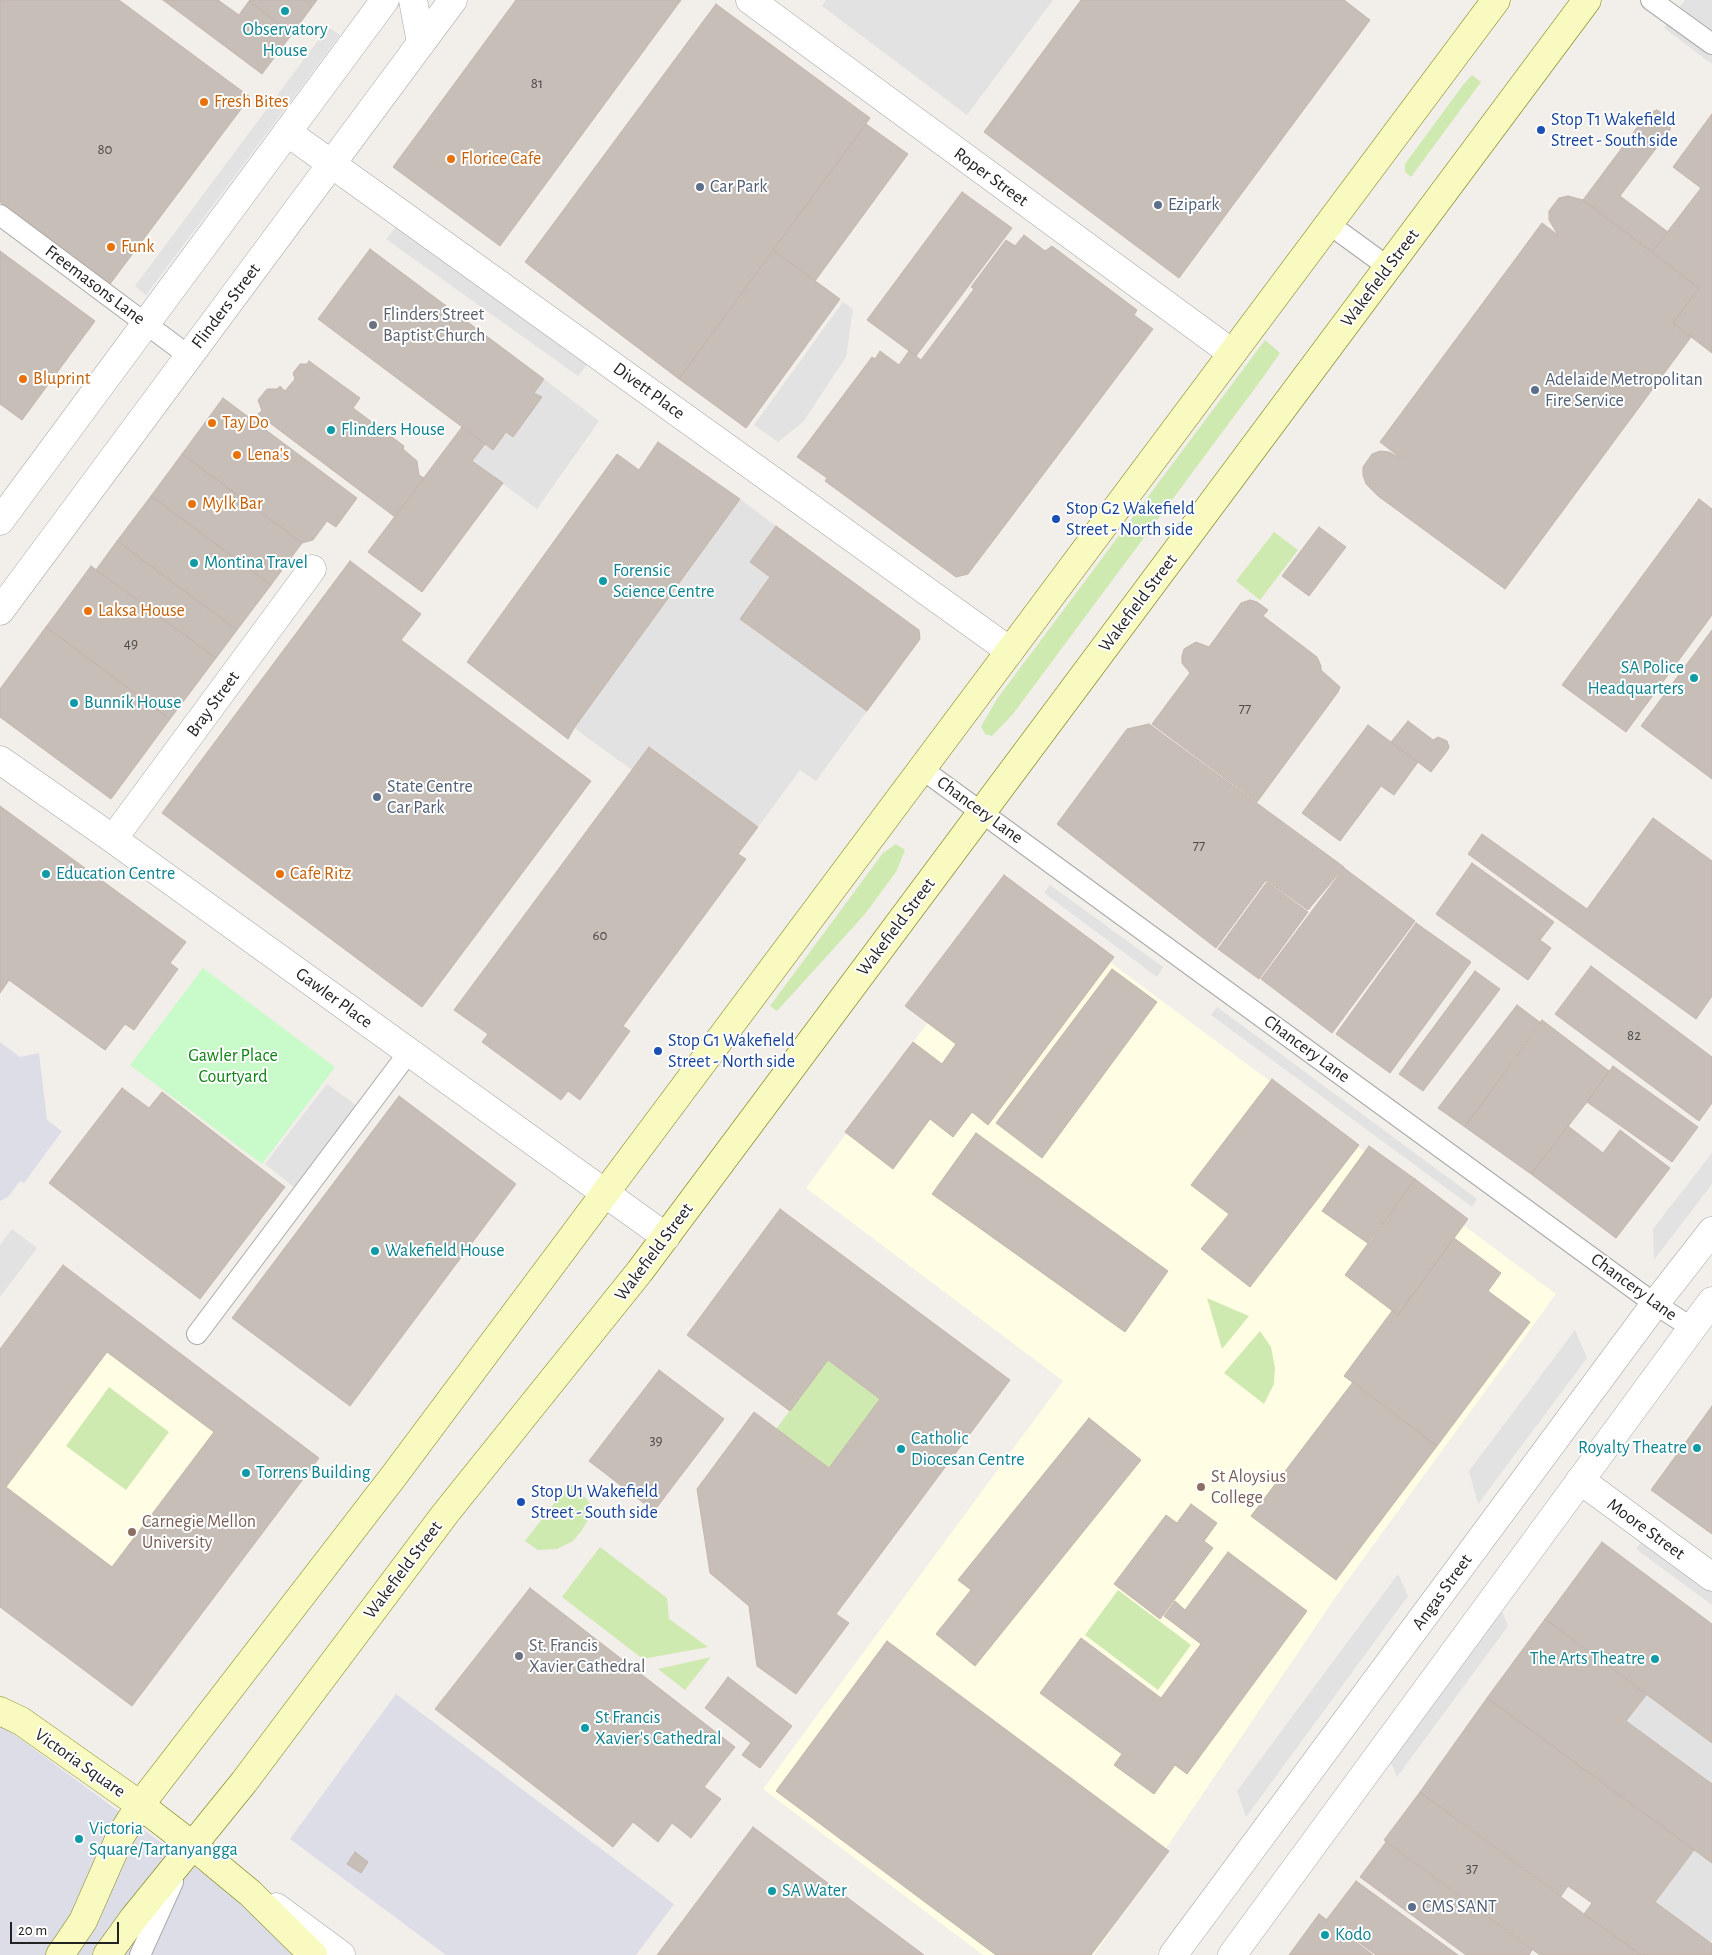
<!DOCTYPE html>
<style>
body{margin:0}
#map{position:relative;width:1712px;height:1955px;overflow:hidden;background:#f2eee9;font-family:"Alegreya Sans",sans-serif}
canvas{display:block}
.scale{position:absolute;left:10px;top:1922px;width:109px;height:22px;box-sizing:border-box;border:2px solid #222;border-top:0;padding-left:6px;font-size:15px;line-height:18px;white-space:nowrap;color:#222;-webkit-text-stroke:4px #fff;paint-order:stroke}
</style>
<div id="map">
<canvas width="1712" height="1955"></canvas>
<div class="scale">20 m</div>
</div>
<script>
const ctx = document.querySelector('canvas').getContext('2d');
ctx.lineJoin = 'round';
function fill(path, color) { ctx.fillStyle = color; ctx.fill(path, 'evenodd'); }
const shape = rows => new Path2D(rows.map(r => 'M' + r).join(''));
function trace(path, color, width, dash) { ctx.strokeStyle = color; ctx.lineWidth = width; ctx.lineCap = dash ? 'butt' : 'round'; ctx.setLineDash(dash || []); ctx.stroke(path); }
function drawText(font, color, halo, rows, align = 'center') {
  ctx.font = font + ' "Alegreya Sans",sans-serif'; ctx.lineWidth = 4; ctx.setLineDash([]); ctx.textBaseline = 'middle'; ctx.strokeStyle = halo; ctx.fillStyle = color; for (const [text, x, y, turn = 0] of rows) {
    ctx.save(); ctx.translate(x, y); ctx.rotate((+turn || 0) * Math.PI / 180); ctx.textAlign = isNaN(turn) ? turn : align; if (halo) ctx.strokeText(text, 0, 0); ctx.fillText(text, 0, 0); ctx.restore();
  }
}
const education = shape([
 [1021,896,1556,1294,1339,1592,1094,1955,983,1955,763,1789,1063,1381,806,1188],
 [63,1265,319,1458,132,1706,0,1607,0,1349]
]);
const grass = shape([
 [1472,75,1481,82,1411,177,1405,172,1405,164,1463,85],
 [1265,340,1280,353,1264,376,1013,714,992,736,985,734,981,727,983,723,997,699],
 [1274,532,1298,550,1260,600,1236,581],
 [896,844,905,850,901,860,896,872,865,914,777,1011,770,1006,883,853],
 [1207,1298,1249,1316,1222,1349],
 [1260,1331,1271,1347,1275,1368,1274,1384,1264,1404,1224,1373],
 [828,1360,880,1399,829,1468,776,1429],
 [109,1387,169,1432,126,1490,66,1446],
 [569,1484,582,1494,589,1502,590,1516,582,1530,573,1541,557,1549,538,1550,525,1541],
 [600,1547,667,1598,669,1619,708,1647,643,1659,562,1597],
 [1118,1590,1191,1645,1158,1690,1085,1635],
 [711,1657,685,1690,658,1669]
]);
const park = shape([
 [203,968,335,1067,262,1164,130,1065]
]);
const parking = shape([
 [826,0,1053,0,967,115,822,6],
 [1685,0,1712,0,1712,64,1664,28],
 [328,27,340,35,146,295,135,286],
 [396,227,587,365,578,376,386,239],
 [843,302,853,309,846,357,803,422,778,442,754,425],
 [544,379,599,421,537,509,472,461,485,444,493,450,506,432,541,397,534,393],
 [740,499,776,526,750,562,770,577,740,619,867,711,816,781,800,770,758,827,650,747,632,770,574,728],
 [1050,885,1163,967,1157,977,1044,893],
 [1217,1007,1477,1199,1472,1207,1211,1015],
 [327,1084,356,1105,294,1187,265,1164],
 [1712,1153,1712,1184,1654,1260,1653,1229],
 [12,1229,37,1248,0,1297,0,1245],
 [1575,1330,1587,1358,1478,1504,1469,1471],
 [1643,1540,1712,1590,1712,1605,1636,1549],
 [1398,1574,1408,1596,1246,1817,1237,1791],
 [1497,1599,1508,1626,1397,1777,1386,1751],
 [1647,1694,1712,1743,1712,1784,1626,1721],
 [1694,1850,1712,1863,1712,1940,1710,1943,1655,1902]
]);
const plaza = shape([
 [0,1042,20,1057,39,1053,47,1120,62,1131,24,1183,20,1181,8,1197,0,1201],
 [396,1694,674,1904,636,1955,446,1955,290,1839],
 [0,1724,314,1955,0,1955]
]);
const building = shape([
 [0,0,119,0,250,97,110,284,0,202,0,0],
 [163,0,218,0,239,15,249,1,292,34,262,74,163,0],
 [250,0,317,0,292,34,249,1,250,0],
 [516,0,681,0,500,246,393,167,516,0],
 [1081,0,1344,0,1370,20,1179,278,984,132,1081,0],
 [716,4,870,118,679,379,525,262,716,4],
 [1657,110,1668,117,1671,121,1670,130,1620,196,1668,232,1652,252,1583,200,1648,113,1657,110],
 [1712,114,1712,353,1673,323,1699,288,1652,252,1701,188,1673,167,1712,114],
 [866,124,908,154,815,281,773,250,866,124],
 [962,192,1012,228,916,356,867,320,962,192],
 [1568,196,1583,200,1699,288,1673,323,1691,337,1505,589,1378,496,1366,484,1363,475,1363,467,1372,454,1380,451,1389,452,1402,459,1380,442,1542,223,1558,235,1549,220,1549,211,1559,198,1568,196],
 [1024,235,1045,251,1052,246,1137,310,1134,315,1153,329,968,574,956,577,825,481,827,478,797,457,872,357,875,359,880,351,899,365,909,351,921,360,974,289,971,287,1006,240,1015,246,1024,235],
 [370,249,544,379,534,393,542,397,513,437,506,432,493,450,318,319,370,249],
 [773,250,840,299,746,428,679,379,773,250],
 [0,251,95,321,22,420,0,404,0,251],
 [309,361,360,398,353,408,404,446,403,449,417,461,419,475,424,478,395,517,258,414,262,411,258,400,267,389,277,389,280,386,285,391,295,379,293,373,300,364,307,364,309,361],
 [223,398,357,498,336,527,327,521,313,540,302,543,182,454,223,398],
 [462,427,485,444,472,461,503,483,422,592,368,552,462,427],
 [658,442,740,499,574,728,568,739,467,662,617,454,639,470,658,442],
 [182,454,302,543,271,585,151,496,182,454],
 [151,496,271,585,237,630,117,541,151,496],
 [1699,499,1712,509,1712,615,1626,732,1562,685,1699,499],
 [776,526,919,630,920,639,867,711,740,619,770,577,750,562,776,526],
 [1319,527,1346,547,1309,596,1282,576,1319,527],
 [117,541,237,630,216,658,96,570,117,541],
 [350,561,421,614,401,640,591,781,422,1007,162,813,350,561],
 [91,566,216,658,170,719,46,627,91,566],
 [1250,600,1257,602,1268,610,1263,616,1317,657,1321,666,1321,670,1340,687,1338,692,1257,802,1152,724,1190,673,1182,663,1182,656,1184,649,1196,642,1209,647,1241,603,1250,600],
 [46,627,170,719,111,799,0,717,0,689,46,627],
 [1712,630,1712,779,1641,726,1712,630],
 [1408,721,1433,740,1438,737,1447,741,1449,747,1447,751,1431,772,1391,742,1408,721],
 [1149,724,1344,867,1308,910,1266,880,1216,948,1057,824,1127,729,1149,724],
 [1368,725,1418,762,1394,795,1381,786,1340,841,1302,813,1368,725],
 [649,747,758,827,738,854,746,859,623,1026,630,1031,580,1100,568,1091,561,1100,482,1042,488,1034,454,1010,649,747],
 [0,806,186,942,170,963,178,969,134,1030,125,1024,105,1050,9,980,0,993,0,806],
 [1653,818,1712,861,1712,996,1696,1019,1468,854,1482,834,1587,909,1653,818],
 [1472,863,1554,922,1540,940,1551,948,1528,980,1436,914,1472,863],
 [1344,868,1415,921,1332,1033,1261,979,1344,868],
 [1004,875,1114,957,988,1125,972,1112,953,1137,930,1119,893,1169,845,1132,913,1042,942,1064,956,1044,905,1006,1004,875],
 [1267,882,1308,912,1259,979,1218,949,1267,882],
 [1416,923,1471,962,1390,1073,1336,1034,1416,923],
 [1591,966,1712,1057,1712,1103,1699,1121,1555,1014,1591,966],
 [1112,969,1157,1002,1042,1158,996,1123,1112,969],
 [1475,971,1500,989,1423,1091,1399,1074,1475,971],
 [1517,1005,1541,1023,1465,1127,1438,1108,1517,1005],
 [1542,1020,1609,1071,1587,1102,1531,1174,1465,1127,1542,1020],
 [1613,1066,1698,1127,1672,1162,1587,1102,1613,1066],
 [1272,1079,1359,1145,1250,1287,1201,1249,1229,1214,1191,1185,1272,1079],
 [122,1088,149,1108,162,1092,285,1187,200,1299,49,1183,122,1088],
 [399,1096,516,1184,350,1406,232,1318,399,1096],
 [1568,1126,1603,1153,1620,1130,1670,1168,1616,1238,1531,1174,1568,1126],
 [976,1133,1168,1271,1125,1332,932,1194,976,1133],
 [1369,1146,1415,1179,1369,1244,1322,1211,1369,1146],
 [1415,1179,1468,1219,1398,1315,1345,1275,1415,1179],
 [780,1209,1010,1380,836,1614,849,1623,796,1694,757,1666,749,1606,710,1573,697,1489,754,1412,829,1468,880,1399,828,1360,790,1411,687,1335,780,1209],
 [1454,1238,1501,1273,1488,1291,1530,1322,1437,1446,1344,1376,1392,1311,1398,1315,1454,1238],
 [63,1265,319,1458,132,1706,0,1607,0,1349,63,1265],
 [107,1352,214,1432,112,1567,6,1487,107,1352],
 [659,1370,724,1419,654,1511,589,1461,659,1370],
 [1353,1382,1437,1446,1336,1580,1251,1516,1353,1382],
 [1712,1406,1712,1534,1651,1490,1712,1406],
 [1089,1418,1141,1460,975,1666,936,1634,971,1590,958,1580,1089,1418],
 [1191,1504,1217,1523,1204,1541,1213,1548,1160,1619,1114,1584,1166,1515,1177,1523,1191,1504],
 [1602,1542,1712,1624,1712,1743,1545,1619,1602,1542],
 [1228,1552,1307,1611,1187,1774,1175,1765,1154,1794,1114,1765,1122,1754,1040,1693,1081,1638,1161,1698,1201,1644,1164,1616,1175,1601,1185,1610,1228,1552],
 [530,1588,735,1747,704,1787,721,1799,691,1838,672,1823,658,1842,633,1822,613,1847,435,1709,530,1588],
 [1545,1619,1647,1694,1626,1721,1712,1784,1712,1863,1487,1698,1545,1619],
 [887,1641,1169,1851,1091,1955,996,1955,776,1791,887,1641],
 [728,1677,792,1726,760,1768,742,1755,751,1743,705,1708,728,1677],
 [1487,1698,1694,1850,1655,1902,1712,1944,1712,1955,1641,1955,1584,1914,1592,1903,1568,1886,1561,1896,1420,1792,1487,1698],
 [1420,1792,1584,1914,1641,1955,1540,1955,1384,1840,1420,1792],
 [753,1827,924,1955,657,1955,753,1827],
 [1386,1842,1532,1950,1529,1955,1466,1955,1360,1877,1386,1842],
 [355,1852,368,1862,361,1873,347,1864,355,1852],
 [1356,1881,1458,1955,1376,1955,1327,1919,1356,1881],
 [1319,1914,1373,1955,1289,1955,1319,1914]
]);
const service = shape([
 [1651,0,1712,44],
 [0,215,189,356],
 [1329,224,1388,267],
 [922,769,1655,1304,1692,1328],
 [197,1334,409,1052],
 [140,1955,173,1882]
]);
const minor = shape([
 [413,0,421,43],
 [750,0,1232,353],
 [287,132,1010,651],
 [0,760,113,839,666,1237],
 [113,839,312,569],
 [1580,1480,1712,1577],
 [276,1907,341,1955]
]);
const tertiary = shape([
 [0,521,385,0],
 [0,611,453,0],
 [1173,1955,1655,1304,1712,1231],
 [1232,1955,1712,1301]
]);
const secondary = shape([
 [0,1711,21,1721,140,1805,192,1845,250,1893,313,1955],
 [60,1955,83,1921,120,1837,140,1805,393,1477,1496,0],
 [107,1955,133,1919,244,1782,445,1514,640,1271,1587,0]
]);
const markers = [
 [285,11,5,"#0f9aa8"],
 [204,102,5,"#e8710a"],
 [1541,130,5,"#1a4fb4"],
 [451,159,5,"#e8710a"],
 [700,187,5,"#5c6f8a"],
 [1158,205,5,"#5c6f8a"],
 [111,247,5,"#e8710a"],
 [373,325,5,"#6b7280"],
 [23,379,5,"#e8710a"],
 [1535,390,5,"#5c6f8a"],
 [212,423,5,"#e8710a"],
 [331,430,5,"#0f9aa8"],
 [237,455,5,"#e8710a"],
 [192,504,5,"#e8710a"],
 [1056,519,5,"#1a4fb4"],
 [194,563,5,"#0f9aa8"],
 [603,581,5,"#0f9aa8"],
 [88,611,5,"#e8710a"],
 [1694,678,5,"#0f9aa8"],
 [74,703,5,"#0f9aa8"],
 [377,797,5,"#5c6f8a"],
 [46,874,5,"#0f9aa8"],
 [280,874,5,"#e8710a"],
 [658,1051,5,"#1a4fb4"],
 [375,1251,5,"#0f9aa8"],
 [1697,1448,5,"#0f9aa8"],
 [901,1449,5,"#0f9aa8"],
 [246,1473,5,"#0f9aa8"],
 [1201,1487,5,"#8d6e63"],
 [521,1502,5,"#1a4fb4"],
 [132,1532,5,"#8d6e63"],
 [519,1656,5,"#6b7280"],
 [1655,1659,5,"#0f9aa8"],
 [585,1728,5,"#0f9aa8"],
 [79,1839,5,"#0f9aa8"],
 [772,1891,5,"#0f9aa8"],
 [1412,1907,5,"#5c6f8a"],
 [1325,1935,5,"#0f9aa8"]
];
const numberNames = [
 ["81",537,83],
 ["80",105,149],
 ["49",131,643],
 ["77",1245,708],
 ["77",1199,845],
 ["60",600,935],
 ["82",1634,1035],
 ["39",656,1440],
 ["37",1472,1868]
];
const cultureNames = [
 ["Observatory",285,30,"center"],
 ["House",285,51,"center"],
 ["Flinders House",341,430],
 ["Montina Travel",204,563],
 ["Forensic",613,571],
 ["Science Centre",613,592],
 ["SA Police",1684,668,"right"],
 ["Headquarters",1684,689,"right"],
 ["Bunnik House",84,703],
 ["Education Centre",56,874],
 ["Wakefield House",385,1251],
 ["Catholic",911,1439],
 ["Diocesan Centre",911,1460],
 ["Royalty Theatre",1687,1448,"right"],
 ["Torrens Building",256,1473],
 ["The Arts Theatre",1645,1659,"right"],
 ["St Francis",595,1718],
 ["Xavier's Cathedral",595,1739],
 ["Victoria",89,1829],
 ["Square/Tartanyangga",89,1850],
 ["SA Water",782,1891],
 ["Kodo",1335,1935]
];
const foodNames = [
 ["Fresh Bites",214,102],
 ["Florice Cafe",461,159],
 ["Funk",121,247],
 ["Bluprint",33,379],
 ["Tay Do",222,423],
 ["Lena's",247,455],
 ["Mylk Bar",202,504],
 ["Laksa House",98,611],
 ["Cafe Ritz",290,874]
];
const transitNames = [
 ["Stop T1 Wakefield",1551,120],
 ["Street - South side",1551,141],
 ["Stop G2 Wakefield",1066,509],
 ["Street - North side",1066,530],
 ["Stop G1 Wakefield",668,1041],
 ["Street - North side",668,1062],
 ["Stop U1 Wakefield",531,1492],
 ["Street - South side",531,1513]
];
const streetNames = [
 ["Roper Street",991,177,36],
 ["Wakefield Street",1380,278,-53],
 ["Freemasons Lane",95,285,37],
 ["Flinders Street",226,306,-53],
 ["Divett Place",649,391,36],
 ["Wakefield Street",1138,603,-53],
 ["Bray Street",213,704,-54],
 ["Chancery Lane",980,810,36],
 ["Wakefield Street",896,927,-53],
 ["Gawler Place",334,998,36],
 ["Chancery Lane",1307,1049,36],
 ["Wakefield Street",654,1252,-53],
 ["Chancery Lane",1634,1287,36],
 ["Moore Street",1646,1529,36],
 ["Wakefield Street",403,1570,-53],
 ["Angas Street",1442,1592,-54],
 ["Victoria Square",80,1763,35]
];
const serviceNames = [
 ["Car Park",710,187],
 ["Ezipark",1168,205],
 ["Adelaide Metropolitan",1545,380],
 ["Fire Service",1545,401],
 ["State Centre",387,787],
 ["Car Park",387,808],
 ["CMS SANT",1422,1907]
];
const worshipNames = [
 ["Flinders Street",383,315],
 ["Baptist Church",383,336],
 ["St. Francis",529,1646],
 ["Xavier Cathedral",529,1667]
];
const parkNames = [
 ["Gawler Place",233,1056],
 ["Courtyard",233,1077]
];
const educationNames = [
 ["St Aloysius",1211,1477],
 ["College",1211,1498],
 ["Carnegie Mellon",142,1522],
 ["University",142,1543]
];
fill(education, '#fffee4');
fill(grass, '#cfeab0');
fill(park, '#c8faca');
fill(parking, '#e2e2e2');
fill(plaza, '#dddde8');
fill(building, '#c7beb8');
trace(building, '#c4b5ab', 1);
trace(service, '#a9a9a9', 22);
trace(minor, '#a9a9a9', 29);
trace(tertiary, '#a9a9a9', 29);
trace(secondary, '#737b06', 29);
trace(service, '#fff', 20);
trace(minor, '#fff', 28);
trace(tertiary, '#fff', 28);
trace(secondary, '#f9fabf', 28);
for (const [x, y, r, color] of markers) { const dot = new Path2D(); dot.arc(x, y, r, 0, 2 * Math.PI); ctx.fillStyle = color; ctx.fill(dot); trace(dot, '#fff', 2); }
drawText('15px', '#4b4948', null, numberNames);
drawText('18px', '#0d838f', '#fff', cultureNames, 'left');
drawText('18px', '#c56008', '#fff', foodNames, 'left');
drawText('18px', '#164399', '#fff', transitNames, 'left');
drawText('18px', '#222', '#fff', streetNames);
drawText('18px', '#4e5e75', '#fff', serviceNames, 'left');
drawText('18px', '#5b616d', '#fff', worshipNames, 'left');
drawText('18px', '#0d8312', '#fff', parkNames);
drawText('18px', '#785e54', '#fff', educationNames, 'left');
</script>
